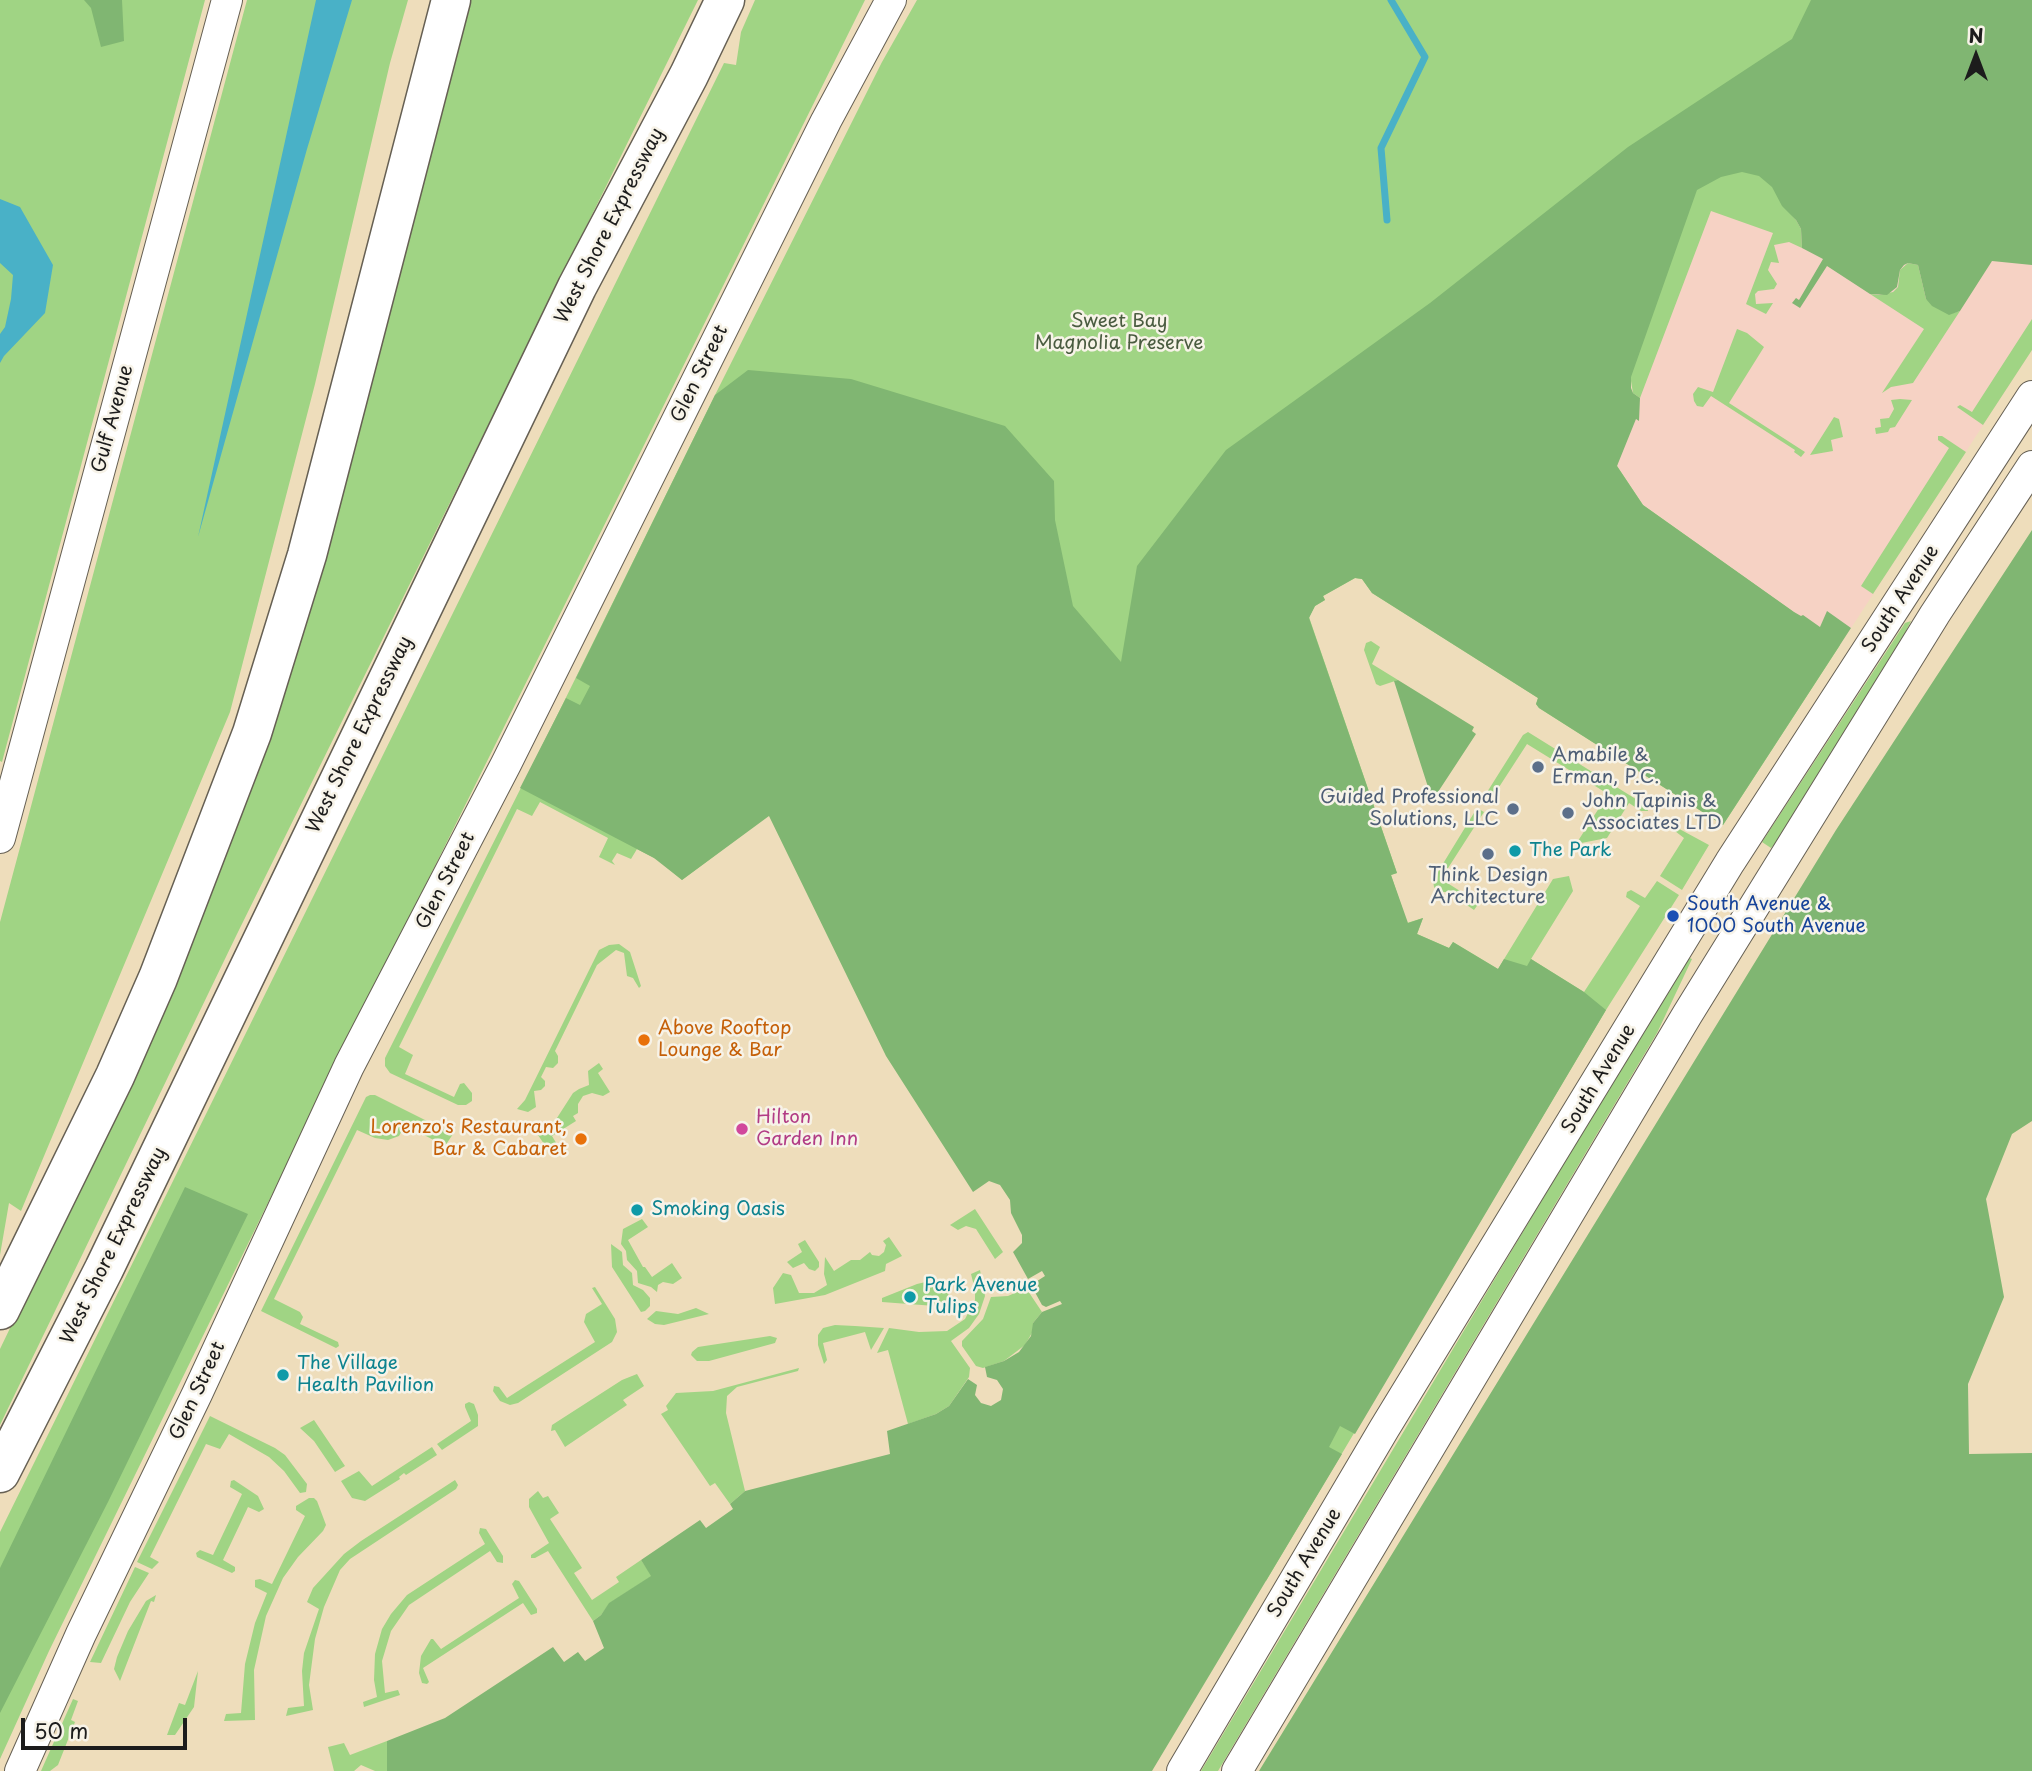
<!DOCTYPE html>
<style>
body{margin:0}
#map{position:relative;width:2032px;height:1771px;overflow:hidden;background:#edb;font-family:"Playpen Sans",sans-serif}
canvas{display:block}
.north{position:absolute;left:1941px;top:21px;width:70px;height:70px;-webkit-text-stroke:5px #f7f3e8;paint-order:stroke;rotate:0deg;font-size:19px;font-weight:700;line-height:28px;text-align:center;color:#1c1c1c}
.north::after{content:'';display:block;margin:auto;width:24px;height:32px;background:#1c1c1c;clip-path:polygon(50% 0,100% 100%,50% 72%,0 100%)}
.scale{position:absolute;left:21px;top:1718px;width:166px;height:32px;box-sizing:border-box;border:4px solid #1c1c1c;border-top:0;padding-left:9px;font-size:21px;line-height:24px;white-space:nowrap;color:#1c1c1c;-webkit-text-stroke:5px #f7f3e8;paint-order:stroke}
</style>
<div id="map">
<canvas width="2032" height="1771"></canvas>
<div class="north">N</div>
<div class="scale">50 m</div>
</div>
<script>
const ctx = document.querySelector('canvas').getContext('2d');
ctx.lineJoin = 'round';
function fill(path, color) { ctx.fillStyle = color; ctx.fill(path, 'evenodd'); }
const shape = rows => new Path2D(rows.map(r => 'M' + r).join(''));
function trace(path, color, width, dash) { ctx.strokeStyle = color; ctx.lineWidth = width; ctx.lineCap = dash ? 'butt' : 'round'; ctx.setLineDash(dash || []); ctx.stroke(path); }
function drawText(font, color, halo, rows, align = 'center') {
  ctx.font = font + ' "Playpen Sans",sans-serif'; ctx.lineWidth = 5; ctx.setLineDash([]); ctx.textBaseline = 'middle'; ctx.strokeStyle = halo; ctx.fillStyle = color; for (const [text, x, y, turn = 0] of rows) {
    ctx.save(); ctx.translate(x, y); ctx.rotate((+turn || 0) * Math.PI / 180); ctx.textAlign = isNaN(turn) ? turn : align; if (halo) ctx.strokeText(text, 0, 0); ctx.fillText(text, 0, 0); ctx.restore();
  }
}
const built = shape([
 [1697,190,2032,249,2032,350,1840,645,1643,505,1617,466]
]);
const green = shape([
 [0,0,205,0,2,762,0,761],
 [247,0,408,0,390,63,315,384,230,712,21,1211,9,1203,0,1255,0,922],
 [469,0,698,0,237,934,0,1425,0,1349,126,1087],
 [755,0,865,0,285,1168,49,1651,0,1759,0,1532,724,63,736,65,741,32],
 [917,0,2032,0,1784,206,1796,220,1801,229,1802,248,1789,242,1774,245,1779,263,1771,262,1768,270,1777,284,1774,289,1758,291,1755,294,1756,304,1773,303,1766,314,1746,304,1773,233,1711,211,1640,398,1633,393,1631,381,1617,466,1643,505,1840,645,1723,825,1539,708,1536,704,1538,698,1372,593,1362,579,1355,578,1323,596,1325,600,1315,606,1309,617,1397,873,1391,875,1407,923,1423,918,1417,934,1449,948,1453,942,1498,969,1553,879,1569,876,1573,891,1531,959,1584,992,1640,906,1626,897,1627,892,1631,890,1645,898,1657,881,1679,895,1606,1010,1266,1581,769,815,682,880,658,860,637,849,631,859,617,853,612,861,615,865,599,857,608,838,540,802,532,816,517,809,399,1047,413,1055,405,1074,454,1097,460,1084,464,1083,472,1093,472,1101,466,1105,458,1105,390,1073,385,1066,385,1058,548,734,715,395,882,62],
 [1908,263,1918,265,1926,299,1949,314,1960,311,1913,383,1891,387,1882,393,1924,329,1870,294,1879,295,1893,292,1898,287,1900,270],
 [2032,319,2032,350,1983,425,1957,407,1960,405,1972,412],
 [1737,329,1747,333,1764,347,1729,403,1805,452,1801,457,1794,452,1795,450,1711,396,1703,407,1697,406,1694,401,1693,394,1698,387,1713,392],
 [1900,399,1912,400,1895,427,1890,428,1888,432,1876,434,1875,428,1881,427,1880,419,1889,418,1894,409,1891,400],
 [1834,417,1839,419,1843,437,1831,440,1833,451,1810,455],
 [1938,436,1942,436,1966,452,1873,594,1861,586,1949,448,1938,440],
 [1911,621,1886,671,1788,829,1771,848,1762,842,1905,623],
 [1371,641,1380,647,1372,664,1398,680,1380,686,1376,684,1364,650,1366,643],
 [1528,732,1647,806,1648,811,1641,811,1629,803,1607,838,1576,844,1608,794,1527,744,1490,801,1484,797,1523,735],
 [1477,808,1484,812,1441,879,1479,903,1474,910,1448,892,1438,892,1434,887,1433,880],
 [1672,825,1709,845,1682,890,1660,876,1684,838,1671,828],
 [619,944,630,952,641,986,639,988,633,978,627,976,624,953,616,950,597,965,555,1051,558,1056,558,1063,553,1068,546,1067,541,1077,545,1081,545,1086,541,1090,534,1091,536,1107,528,1112,517,1109,525,1100,599,950,609,945],
 [1687,957,1692,959,1657,1033,1218,1771,1201,1771],
 [599,1063,603,1069,598,1073,610,1092,603,1096,592,1093,583,1096,578,1104,578,1113,573,1116,576,1121,552,1136,558,1146,546,1147,536,1132,536,1128,555,1121,573,1093,579,1089,589,1085,588,1071],
 [370,1095,375,1095,453,1134,445,1146,405,1125,399,1136,388,1140,375,1138,357,1130,274,1299,300,1312,303,1317,300,1324,338,1342,339,1346,336,1348,261,1311,366,1097],
 [975,1209,1003,1252,995,1259,976,1229,966,1226,958,1230,950,1225],
 [642,1219,648,1227,628,1240,643,1267,645,1267,652,1277,672,1263,682,1278,673,1284,663,1282,658,1285,657,1292,651,1287,638,1283,637,1271,627,1260,626,1251,621,1244,623,1229],
 [889,1237,902,1256,886,1264,885,1271,825,1295,775,1304,773,1288,783,1273,791,1275,799,1293,814,1293,827,1285,824,1274,825,1257,834,1271,851,1260,860,1260,870,1252,872,1255,879,1256,884,1252,886,1245,883,1241],
 [805,1240,819,1262,819,1267,815,1271,809,1269,804,1263,793,1268,787,1262,802,1252,798,1244],
 [611,1244,622,1252,623,1265,632,1273,633,1285,643,1290,650,1298,650,1306,645,1311,641,1312,612,1267],
 [980,1270,985,1296,979,1314,969,1328,951,1341,970,1368,969,1377,949,1406,936,1414,908,1424,888,1350,877,1353,889,1328,919,1332,947,1331,965,1319,975,1300,975,1290,971,1274],
 [934,1280,943,1282,949,1287,948,1298,942,1305,935,1306,882,1302,882,1298,917,1284],
 [595,1287,615,1319,617,1332,612,1342,518,1403,510,1405,500,1401,493,1391,494,1386,499,1387,507,1398,595,1342,584,1322,586,1314,602,1304,592,1288],
 [1026,1288,1042,1312,1033,1323,1033,1331,1025,1345,1004,1361,983,1368,976,1366,962,1346,962,1341,983,1319,991,1297,1008,1296],
 [696,1308,709,1314,664,1325,655,1324,647,1319,656,1311,678,1314],
 [835,1325,855,1326,884,1328,871,1350,865,1332,823,1343,827,1360,824,1364,818,1345,818,1335,823,1328],
 [770,1336,777,1338,775,1343,709,1361,697,1361,691,1355,692,1352,698,1347],
 [799,1368,798,1371,737,1387,727,1396,726,1413,745,1491,730,1504,715,1483,710,1486,661,1414,668,1410,666,1406,676,1393,713,1391],
 [637,1374,644,1386,623,1400,627,1405,565,1447,555,1430,551,1431,552,1425,622,1380],
 [469,1402,474,1404,478,1415,478,1426,442,1450,437,1444,471,1421,465,1407,465,1404],
 [210,1416,275,1448,285,1455,307,1484,306,1492,300,1493,284,1471,269,1457,229,1434,220,1449,206,1444,150,1557,159,1562,152,1569,137,1562],
 [314,1420,345,1466,335,1472,314,1441,300,1428],
 [432,1447,437,1455,406,1475,404,1473,399,1477,400,1479,365,1501,352,1498,341,1481,359,1471,372,1486],
 [234,1480,258,1496,264,1509,259,1512,248,1507,241,1522,223,1560,235,1567,235,1571,232,1573,197,1557,196,1553,200,1550,213,1555,242,1494,230,1487,231,1481],
 [455,1480,458,1485,456,1489,350,1559,340,1570,324,1607,315,1639,309,1685,313,1710,286,1716,288,1708,304,1706,302,1671,304,1653,319,1609,307,1602,313,1588,344,1554,361,1541],
 [538,1491,543,1498,548,1496,559,1513,550,1519,582,1568,574,1573,592,1600,619,1582,616,1577,641,1560,652,1576,610,1603,601,1615,593,1621,548,1551,535,1558,531,1558,531,1555,549,1543,529,1507,529,1499],
 [309,1498,314,1498,317,1501,326,1525,323,1531,298,1557,283,1578,266,1616,254,1670,255,1720,224,1721,226,1714,241,1713,245,1664,255,1623,267,1593,255,1587,255,1580,260,1579,272,1584,305,1516,296,1510,296,1506],
 [480,1528,486,1529,503,1556,503,1563,497,1562,490,1551,409,1605,391,1631,382,1661,385,1693,398,1690,400,1695,364,1707,363,1702,377,1697,374,1680,375,1654,382,1629,391,1614,407,1595,485,1544,479,1533],
 [135,1567,149,1573,130,1602,101,1663,90,1662],
 [515,1580,519,1581,537,1609,537,1613,531,1615,523,1603,423,1668,429,1682,427,1684,422,1683,419,1673,421,1656,431,1639,433,1639,441,1649,519,1598,512,1584],
 [156,1595,154,1602,151,1601,120,1681,114,1669,117,1657,128,1631,146,1601],
 [198,1671,194,1707,175,1735,167,1735,179,1703,185,1705],
 [73,1699,78,1701,71,1720,75,1722,58,1765,50,1771,41,1771],
 [387,1741,387,1771,375,1771,361,1765,354,1771,334,1771,328,1747,344,1743,350,1755]
]);
const forest = shape([
 [84,0,122,0,124,41,101,47,91,8],
 [1811,0,2032,0,2032,265,1992,261,1960,311,1949,315,1932,306,1926,299,1918,265,1908,263,1904,265,1900,270,1897,287,1887,295,1870,294,1827,266,1800,308,1792,303,1796,298,1799,300,1823,259,1802,248,1801,229,1796,220,1782,206,1772,187,1759,176,1742,172,1721,177,1697,190,1631,377,1631,388,1633,393,1640,398,1639,421,1636,419,1617,466,1643,505,1794,612,1801,616,1803,615,1820,627,1827,611,1851,628,1723,825,1539,708,1536,704,1538,698,1372,593,1362,579,1355,578,1323,596,1325,600,1315,606,1309,618,1397,873,1391,875,1408,923,1423,918,1417,934,1449,948,1453,942,1498,969,1504,959,1527,966,1531,959,1584,992,1606,1010,1355,1434,1340,1426,1329,1447,1342,1454,1152,1771,387,1771,387,1741,445,1718,553,1647,564,1662,578,1652,585,1661,604,1648,593,1621,601,1615,609,1603,651,1576,641,1560,700,1520,706,1528,733,1509,730,1504,745,1491,890,1454,887,1431,936,1414,949,1406,968,1379,977,1385,975,1395,981,1403,991,1406,1001,1400,1003,1389,997,1380,987,1377,985,1367,1004,1361,1019,1352,1031,1336,1033,1323,1042,1312,1062,1304,1060,1301,1046,1307,1042,1305,1031,1285,1045,1276,1042,1271,1028,1279,1013,1252,1022,1243,1022,1235,1011,1213,1010,1200,1000,1185,989,1181,973,1192,886,1056,769,816,682,880,654,858,520,788,566,698,580,705,590,686,576,678,715,395,748,370,851,379,1005,426,1054,481,1055,520,1073,606,1121,662,1137,566,1226,450,1430,303,1628,147,1792,39],
 [2032,530,2032,1121,2012,1134,1986,1199,2004,1297,1968,1384,1969,1454,2032,1453,2032,1771,1259,1771,1836,830],
 [1398,680,1474,727,1472,731,1476,734,1438,792,1430,795,1428,787,1394,681],
 [185,1187,248,1214,108,1502,0,1713,0,1568]
]);
const water = shape([
 [316,0,352,0,307,149,198,537],
 [0,199,20,207,53,265,45,313,4,356,0,363,0,334,5,327,11,299,13,275,0,263]
]);
const stream = shape([
 [1387,220,1381,148,1425,57,1391,0]
]);
const tertiary = shape([
 [0,838,227,0],
 [20,1771,81,1634,197,1394,349,1066,506,764,826,121,891,0],
 [1182,1771,1384,1429,1730,862,2032,396],
 [1237,1771,1687,1015,1935,614,2032,466]
]);
const motorway = shape([
 [0,1310,115,1076,158,978,252,733,307,555,451,0],
 [0,1473,104,1269,577,287,689,75,725,0]
]);
const markers = [
 [1538,767,7,"#5c6f8a"],
 [1513,809,7,"#5c6f8a"],
 [1568,813,7,"#5c6f8a"],
 [1515,851,7,"#0f9aa8"],
 [1488,854,7,"#5c6f8a"],
 [1673,916,7,"#1a4fb4"],
 [644,1040,7,"#e8710a"],
 [742,1129,7,"#d1479c"],
 [581,1139,7,"#e8710a"],
 [637,1210,7,"#0f9aa8"],
 [910,1297,7,"#0f9aa8"],
 [283,1375,7,"#0f9aa8"]
];
const streetNames = [
 ["West Shore Expressway",610,226,-63],
 ["Glen Street",700,374,-64],
 ["Gulf Avenue",113,419,-75],
 ["South Avenue",1901,599,-57],
 ["West Shore Expressway",360,735,-64],
 ["Glen Street",446,881,-63],
 ["South Avenue",1599,1079,-59],
 ["West Shore Expressway",114,1246,-64],
 ["Glen Street",198,1391,-65],
 ["South Avenue",1305,1563,-59]
];
const parkNames = [
 ["Sweet Bay",1119,322],
 ["Magnolia Preserve",1119,344]
];
const serviceNames = [
 ["Amabile &",1552,756],
 ["Erman, P.C.",1552,778],
 ["Guided Professional",1499,798,"right"],
 ["Solutions, LLC",1499,820,"right"],
 ["John Tapinis &",1582,802],
 ["Associates LTD",1582,824],
 ["Think Design",1488,876,"center"],
 ["Architecture",1488,898,"center"]
];
const cultureNames = [
 ["The Park",1529,851],
 ["Smoking Oasis",651,1210],
 ["Park Avenue",924,1286],
 ["Tulips",924,1308],
 ["The Village",297,1364],
 ["Health Pavilion",297,1386]
];
const transitNames = [
 ["South Avenue &",1687,905],
 ["1000 South Avenue",1687,927]
];
const foodNames = [
 ["Above Rooftop",658,1029],
 ["Lounge & Bar",658,1051],
 ["Lorenzo's Restaurant,",567,1128,"right"],
 ["Bar & Cabaret",567,1150,"right"]
];
const hotelNames = [
 ["Hilton",756,1118],
 ["Garden Inn",756,1140]
];
fill(built, '#f6d2c4');
fill(green, '#a0d484');
fill(forest, '#80b672');
fill(water, '#49b1c7');
trace(stream, '#49b1c7', 7);
trace(tertiary, '#666054', 32);
trace(motorway, '#666054', 41);
trace(tertiary, '#fff', 30);
trace(motorway, '#fff', 38);
for (const [x, y, r, color] of markers) { const dot = new Path2D(); dot.arc(x, y, r, 0, 2 * Math.PI); ctx.fillStyle = color; ctx.fill(dot); trace(dot, '#f7f3e8', 2.5); }
drawText('19px', '#1c1c1c', '#f7f3e8', streetNames);
drawText('19px', '#4a5c40', '#f7f3e8', parkNames);
drawText('19px', '#4e5e75', '#f7f3e8', serviceNames, 'left');
drawText('19px', '#0d838f', '#f7f3e8', cultureNames, 'left');
drawText('19px', '#164399', '#f7f3e8', transitNames, 'left');
drawText('19px', '#c56008', '#f7f3e8', foodNames, 'left');
drawText('19px', '#b23c85', '#f7f3e8', hotelNames, 'left');
</script>
